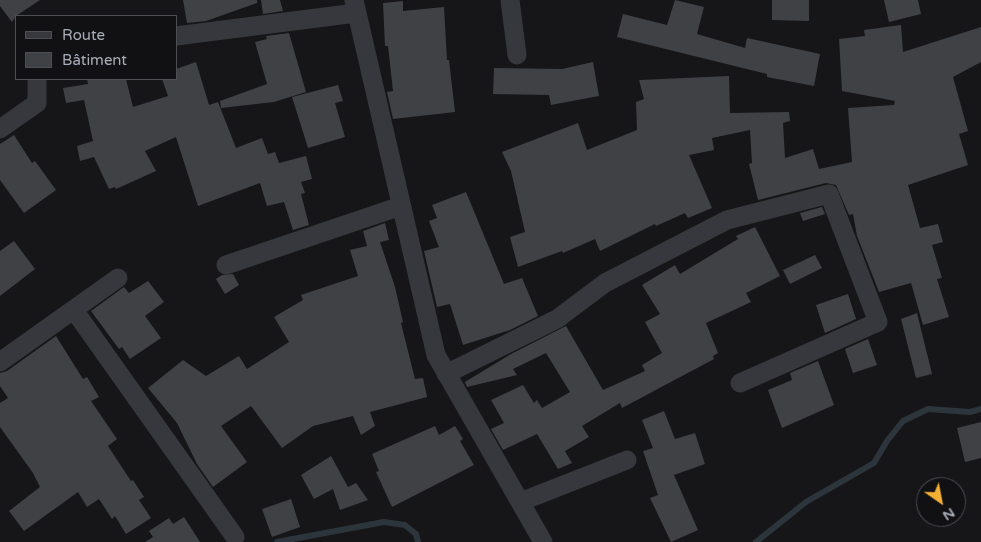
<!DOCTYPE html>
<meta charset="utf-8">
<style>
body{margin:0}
#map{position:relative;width:981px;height:542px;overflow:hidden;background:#161618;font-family:"Varela Round",sans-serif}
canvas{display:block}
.legend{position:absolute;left:15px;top:15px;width:162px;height:65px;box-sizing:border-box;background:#111113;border:1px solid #4d4f55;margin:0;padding:6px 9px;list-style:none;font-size:15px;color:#a8adb8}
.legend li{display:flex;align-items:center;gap:10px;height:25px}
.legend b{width:25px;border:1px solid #4d4f55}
.north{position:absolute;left:916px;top:477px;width:50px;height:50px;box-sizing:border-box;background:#111113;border:1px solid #4d4f55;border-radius:50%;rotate:147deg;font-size:14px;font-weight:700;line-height:20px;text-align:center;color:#a8adb8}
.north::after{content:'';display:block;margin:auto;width:18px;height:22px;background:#f2b134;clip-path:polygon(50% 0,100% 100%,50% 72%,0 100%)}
</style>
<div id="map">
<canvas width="981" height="542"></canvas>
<ul class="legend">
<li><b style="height:6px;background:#37383d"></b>Route</li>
<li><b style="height:14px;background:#404145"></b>Bâtiment</li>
</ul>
<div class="north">N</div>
</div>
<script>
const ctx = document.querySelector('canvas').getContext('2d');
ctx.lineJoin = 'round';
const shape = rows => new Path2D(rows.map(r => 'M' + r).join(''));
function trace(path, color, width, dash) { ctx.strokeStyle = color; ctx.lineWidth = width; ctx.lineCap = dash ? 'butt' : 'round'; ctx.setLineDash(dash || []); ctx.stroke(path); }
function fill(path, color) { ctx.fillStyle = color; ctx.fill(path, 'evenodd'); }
const stream = shape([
 [277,542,384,522,405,525,416,534,418,542],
 [756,542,806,502,874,463,887,441,903,421,928,409,970,412,981,409]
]);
const building = shape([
 [0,0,40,0,16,16,12,22,0,6],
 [183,0,257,0,257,3,206,21,187,23],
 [261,0,280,0,283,11,263,14],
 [675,0,704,7,697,34,745,48,747,38,820,54,814,86,767,77,767,74,617,37,623,14,667,25],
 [772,0,809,0,809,21,772,20],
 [884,0,918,0,921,14,889,22],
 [403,1,403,11,444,7,447,60,449,60,455,112,393,119,387,92,393,91,388,46,385,46,383,3],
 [901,25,903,52,981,27,981,62,953,77,968,131,959,134,968,165,908,185,920,228,938,224,943,242,932,245,942,278,937,279,949,317,923,325,911,283,879,292,857,236,853,214,849,215,836,185,826,183,758,200,749,164,752,163,750,130,712,138,714,150,689,155,712,208,688,218,685,213,656,226,655,224,600,251,595,239,563,253,562,251,518,267,510,237,525,232,511,171,502,152,578,123,587,150,637,130,636,102,644,99,639,80,729,76,730,113,789,112,790,121,783,123,785,158,813,149,819,169,852,162,848,108,894,105,895,101,842,91,839,39,865,36,864,30],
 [289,33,306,92,274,102,221,108,220,101,267,84,255,42,267,39,266,36],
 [196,62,209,105,218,102,236,148,262,138,268,154,275,152,279,163,306,156,312,179,301,182,305,193,301,194,309,225,293,230,284,202,267,206,260,183,198,206,176,137,145,151,156,171,116,189,115,187,109,189,94,157,80,161,77,146,93,141,84,100,66,103,63,88,88,84,87,79,126,79,133,107,168,96,162,79,176,79,176,69],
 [593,62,599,96,551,105,549,95,493,94,494,68,562,69],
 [338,85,343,101,335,103,345,137,308,148,292,97],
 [14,135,32,163,35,161,56,190,24,213,0,180,0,144],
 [466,192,504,284,522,278,538,316,510,330,463,345,450,304,437,307,424,251,439,247,429,221,437,218,432,205],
 [822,207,825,214,803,221,800,213],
 [385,223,389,240,380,242,395,287,403,322,401,323,415,379,423,378,427,397,370,412,375,426,361,435,353,416,313,426,282,448,251,406,221,426,247,462,213,487,197,464,177,423,148,388,183,360,206,376,239,356,247,369,289,342,274,317,303,300,301,295,358,276,350,250,367,246,363,231],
 [755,227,780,276,746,293,751,302,706,323,718,353,713,356,714,359,622,408,620,403,582,426,589,437,565,451,572,463,558,469,537,434,503,450,491,429,504,423,491,400,523,385,534,403,537,400,542,408,570,392,546,353,513,369,517,375,467,387,465,382,511,354,566,326,603,390,645,371,642,365,662,353,645,322,660,314,642,285,675,265,680,274,738,239,736,236],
 [14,241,35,269,0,296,0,251],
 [815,255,822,268,790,284,783,270],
 [233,274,239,285,225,294,216,279,222,275],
 [148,281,164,302,145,316,161,338,130,359,122,347,119,349,91,311,124,287,129,293],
 [848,294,856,319,825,333,816,305],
 [917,313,932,374,916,378,901,319],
 [56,336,83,379,87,377,99,397,91,401,117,439,108,446,131,481,133,480,144,497,139,500,151,518,126,534,115,516,112,519,99,499,87,507,78,492,24,531,9,511,40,487,33,473,0,427,0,403,8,398,0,386,0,373,7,371],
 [868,339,877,365,853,373,845,349],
 [818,361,834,405,782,428,768,390,792,380,790,373],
 [664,411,675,439,695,433,705,464,674,475,698,530,671,542,650,498,658,495,643,451,653,448,642,420],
 [981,422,981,458,965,462,957,428],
 [435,426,439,435,455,426,463,439,460,441,474,465,392,507,376,472,379,471,372,454],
 [331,456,348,487,356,483,368,500,340,510,333,489,314,499,301,475],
 [291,499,300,527,272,537,262,509],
 [184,517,200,542,145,542,153,537,149,531,169,518,173,524]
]);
const street = shape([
 [354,0,436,355,543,542],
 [510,0,517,55],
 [176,36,356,13],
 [0,129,37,103,37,79],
 [226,265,401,206],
 [74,310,235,537],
 [0,362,118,278],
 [446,374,557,319,605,283,727,220,829,194,878,322,740,383],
 [520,502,627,460]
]);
trace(stream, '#2c353c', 6);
fill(building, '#404145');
trace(street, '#37383d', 19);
</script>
